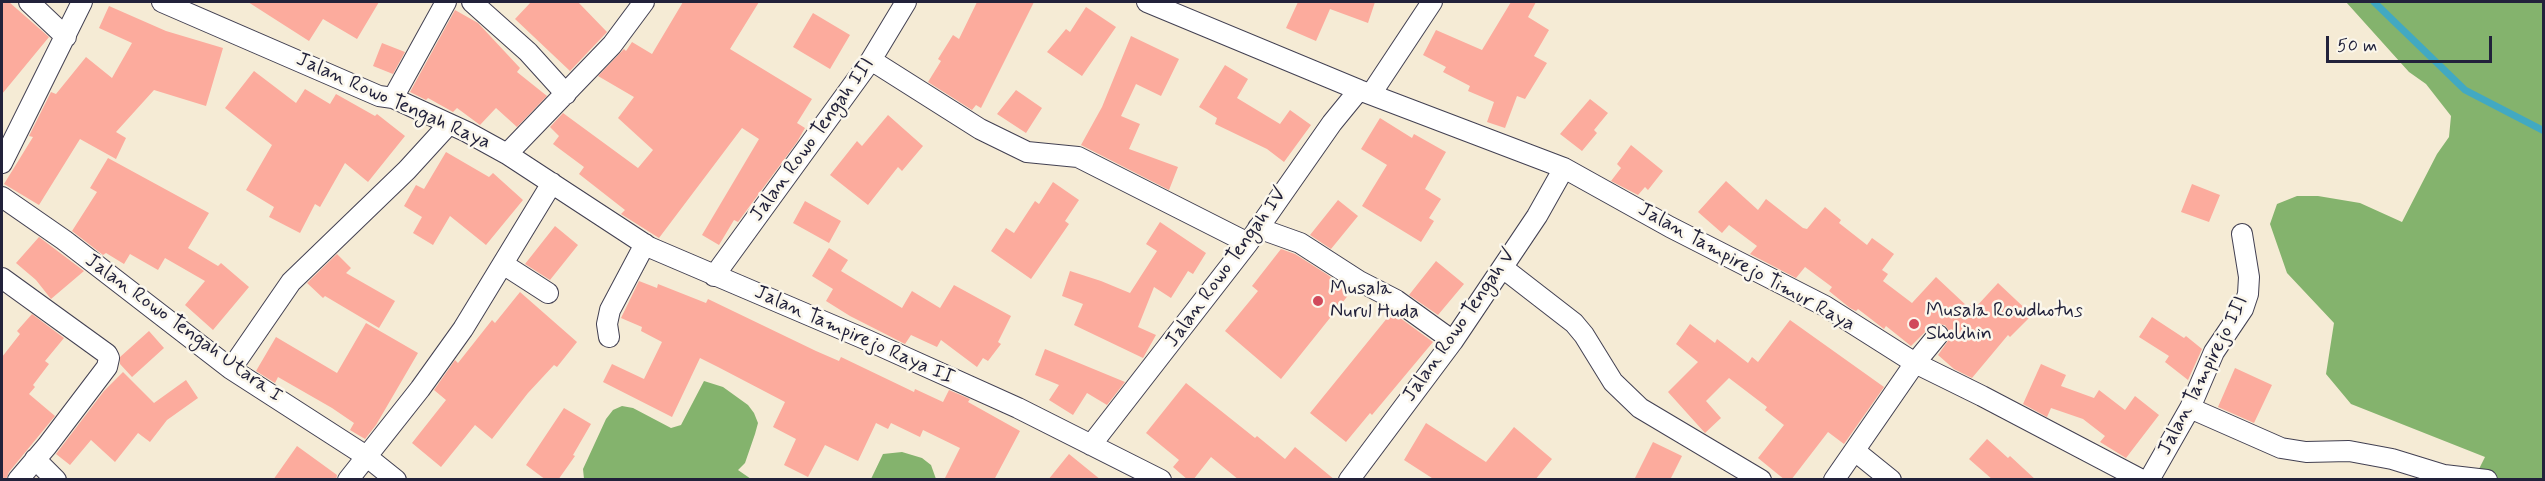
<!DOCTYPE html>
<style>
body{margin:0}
#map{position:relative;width:2545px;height:481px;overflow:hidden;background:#f5ebd5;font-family:Mynerve,sans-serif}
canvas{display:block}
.frame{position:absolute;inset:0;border:3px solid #22223b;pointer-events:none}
.scale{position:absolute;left:2326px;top:36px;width:166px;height:27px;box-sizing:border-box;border:3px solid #22223b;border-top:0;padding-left:8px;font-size:18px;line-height:21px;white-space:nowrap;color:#22223b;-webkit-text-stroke:4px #fbf7ec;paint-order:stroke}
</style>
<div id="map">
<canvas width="2545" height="481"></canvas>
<div class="frame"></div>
<div class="scale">50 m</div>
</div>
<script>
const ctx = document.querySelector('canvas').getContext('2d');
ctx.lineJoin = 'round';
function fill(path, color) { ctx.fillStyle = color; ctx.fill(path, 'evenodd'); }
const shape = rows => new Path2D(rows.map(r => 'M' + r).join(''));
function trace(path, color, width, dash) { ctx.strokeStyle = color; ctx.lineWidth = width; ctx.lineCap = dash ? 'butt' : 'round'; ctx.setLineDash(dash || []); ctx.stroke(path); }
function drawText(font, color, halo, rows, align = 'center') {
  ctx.font = font + ' Mynerve,sans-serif'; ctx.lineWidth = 5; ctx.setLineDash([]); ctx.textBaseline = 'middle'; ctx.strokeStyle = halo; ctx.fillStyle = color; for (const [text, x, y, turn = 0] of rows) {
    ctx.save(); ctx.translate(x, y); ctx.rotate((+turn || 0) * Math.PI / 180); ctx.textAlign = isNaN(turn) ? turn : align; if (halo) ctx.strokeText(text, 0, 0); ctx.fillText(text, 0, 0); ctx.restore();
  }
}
const forest = shape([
 [2346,2,2543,2,2543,479,2474,479,2485,457,2351,404,2326,374,2334,323,2287,273,2270,224,2277,204,2297,196,2318,196,2360,203,2402,222,2437,154,2449,137,2451,116,2426,84,2409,72],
 [704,381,723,387,748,405,754,413,758,423,755,434,745,463,738,470,751,479,584,479,583,469,606,419,613,410,622,406,633,408,671,428,681,425],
 [902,452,922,458,931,465,936,479,871,479,883,454]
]);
const stream = shape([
 [2374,2,2465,90,2544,131]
]);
const building = shape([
 [2,2,9,2,49,37,2,94],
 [248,2,379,2,357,39,323,19,309,41],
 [531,2,578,2,607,32,570,71,515,19],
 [683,2,759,2,730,49,812,99,797,123,805,128,797,142,738,222,734,220,719,245,702,235,759,139,742,128,659,238,621,214,625,210,579,174,584,167,553,144,559,136,550,127,563,113,638,168,653,150,618,118,634,97,598,76,624,49,626,51,632,42,652,54],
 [977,2,1034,2,981,108,976,105,972,110,928,82,941,61,938,59,953,35,959,39],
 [1298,2,1375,2,1368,23,1330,9,1316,41,1286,28],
 [1511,2,1536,2,1528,17,1549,30,1534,56,1547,63,1525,99,1517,96,1505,128,1487,122,1494,102,1468,91,1470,86,1443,72,1446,67,1423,55,1436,30,1482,50],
 [109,6,166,31,223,48,206,106,154,90,116,132,126,138,116,159,80,139,39,205,4,184,33,137,29,136,51,92,56,94,86,57,112,78,132,43,99,28],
 [1086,7,1116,27,1082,76,1047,52,1066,29,1070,32],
 [455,10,478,23,520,68,517,72,547,96,517,127,496,108,480,125,457,108,453,112,428,98,426,100,410,92],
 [813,13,850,35,830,69,793,47],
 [1131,36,1179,59,1161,96,1136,84,1121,116,1140,124,1129,149,1178,167,1169,190,1081,145,1102,107],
 [382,43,405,52,393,74,373,66],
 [1225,65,1248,79,1237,98,1280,124,1290,110,1311,125,1284,162,1267,149,1215,124,1217,118,1199,107],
 [254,71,296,103,305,89,330,104,336,94,375,116,377,114,405,136,368,182,345,163,320,207,315,204,300,233,269,217,274,207,246,190,272,145,225,108],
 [1016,90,1042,108,1026,133,997,114],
 [1590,99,1608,113,1594,130,1597,133,1582,151,1560,134],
 [888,115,923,146,902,171,898,167,868,205,830,175,857,141,862,146],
 [1380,118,1412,138,1414,134,1446,152,1425,189,1441,199,1429,218,1434,221,1421,242,1362,206,1387,165,1361,149],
 [1631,145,1663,171,1648,190,1645,187,1638,195,1611,181,1621,168,1617,164],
 [446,152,489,177,493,173,523,200,486,245,450,216,433,245,413,233,422,217,404,206,416,185,424,189],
 [108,158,209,213,188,248,218,266,221,263,249,287,213,330,185,305,205,281,165,258,158,270,130,254,124,264,106,253,103,255,72,231,97,192,90,188],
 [1726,181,1758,210,1766,199,1803,228,1807,229,1825,207,1841,220,1839,223,1867,245,1872,238,1894,254,1882,270,1888,274,1883,281,1912,303,1936,277,1968,307,1970,305,1975,308,1998,283,2032,315,2010,337,2008,335,1972,378,1954,369,1938,355,1950,338,1949,331,1945,325,1933,324,1911,346,1886,326,1884,329,1858,309,1856,311,1850,308,1829,291,1832,287,1805,267,1796,278,1750,254,1757,246,1729,225,1722,233,1698,212],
 [1053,182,1079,200,1065,221,1069,224,1031,279,991,251,1006,228,1014,233,1035,201,1039,204],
 [2192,184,2220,195,2209,222,2181,212],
 [1338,200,1358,216,1331,249,1310,235],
 [805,201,841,221,829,243,793,223],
 [1160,222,1206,253,1193,274,1188,271,1171,298,1154,287,1138,327,1156,335,1143,358,1074,325,1083,304,1062,296,1070,271,1101,281,1130,293,1157,251,1146,244],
 [555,226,578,245,550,280,525,264],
 [39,237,84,271,51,299,36,280,16,263],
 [829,248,848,260,841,271,902,308,912,291,940,308,954,285,1011,316,998,342,1001,344,988,361,983,358,977,367,941,340,937,347,911,335,905,344,850,316,826,301,833,289,812,276],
 [1281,249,1295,254,1328,275,1350,293,1281,379,1225,331,1258,291,1252,286],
 [337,254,351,268,346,273,395,301,379,328,325,296,323,298,307,283],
 [1436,261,1464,284,1438,315,1409,295],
 [639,281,657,288,658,284,706,303,708,299,816,351,839,361,841,357,914,392,915,389,943,402,949,390,970,399,968,402,1020,431,994,480,944,480,960,448,923,430,920,437,891,423,888,429,876,423,858,461,825,445,808,477,784,465,796,439,773,427,785,402,718,367,700,358,672,417,603,382,612,364,644,379,662,342,641,331,642,327,621,318],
 [520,292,577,342,557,367,554,365,528,393,492,439,475,425,441,467,412,443,446,400,434,390,455,360,458,363,492,320,495,323],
 [1392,312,1433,342,1372,415,1370,413,1346,442,1310,413],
 [32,314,64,338,45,361,49,364,33,385,35,387,29,394,55,416,9,472,6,480,2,480,2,357,20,334,17,331],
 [2152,317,2184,338,2186,336,2202,349,2188,380,2165,362,2169,356,2139,337],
 [1790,320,1884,387,1844,444,1828,432,1791,480,1785,480,1758,458,1784,425,1765,410,1767,407,1729,378,1706,401,1721,418,1705,433,1668,392,1698,362,1676,344,1690,324,1715,343,1717,339,1748,363,1752,357,1758,362],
 [366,323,418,353,376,425,365,439,350,430,354,423,332,408,278,377,275,383,256,371,276,337,337,373],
 [149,331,164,348,132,377,120,364,120,357],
 [1045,349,1125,382,1107,405,1087,393,1073,415,1049,400,1059,385,1035,375],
 [2041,364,2066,375,2061,386,2094,398,2099,390,2125,410,2135,396,2159,415,2126,458,2100,442,2105,436,2083,419,2051,408,2047,417,2023,404],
 [2235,368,2272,385,2254,423,2218,407],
 [123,372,154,403,186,380,198,398,167,420,150,442,138,433,115,462,91,440,70,465,56,454,104,391],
 [1186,383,1255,438,1257,436,1285,459,1295,447,1335,480,1239,480,1211,457,1193,480,1188,480,1173,467,1179,460,1146,433],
 [564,408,591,424,573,455,575,456,558,480,546,480,526,465],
 [1426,423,1486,462,1514,427,1552,459,1535,480,1435,480,1404,460],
 [1987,439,2008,458,2010,456,2036,480,1993,480,1969,459],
 [1653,442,1682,456,1670,480,1634,480],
 [297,446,337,475,336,480,273,480],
 [1069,454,1101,480,1048,480]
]);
const street = shape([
 [29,2,66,37],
 [162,2,379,96,393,98,467,132,507,154,649,247,867,340,1018,408,1161,480],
 [472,2,528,52,566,94],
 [1147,2,1359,90,1564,168,1670,227,1825,306,1915,363,1982,396,2142,480],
 [871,60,980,129,1027,152,1078,157,1248,243],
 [1371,94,1432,2],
 [393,98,446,2],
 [507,154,612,45,644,2],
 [2,163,82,2],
 [2,197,64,240,231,369,366,456,396,480],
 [1258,228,1300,243,1359,281,1396,300,1453,341],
 [503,264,548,293],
 [1503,268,1574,323,1584,335,1613,382,1640,408,1761,480],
 [714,276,871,60,906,2],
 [2,278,107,354,109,358,107,367,47,446,18,480],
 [609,337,607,324,610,310,645,244],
 [231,369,291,282,407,170,449,124],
 [2190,408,2281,448,2306,452,2349,451,2392,459,2444,475,2487,480],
 [1091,445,1248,243,1332,123,1359,90],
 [1855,451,1891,480],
 [35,459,56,480],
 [348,480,420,389,463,329,552,183],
 [1349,480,1453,341,1537,216,1564,168],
 [1834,480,1915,363,1938,335],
 [2149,480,2190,408,2214,352,2243,309,2248,294,2249,277,2242,234]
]);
const markers = [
 [1318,301,6,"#d1495b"],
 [1914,324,6,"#d1495b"]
];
const streetNames = [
 ["Jalan Rowo Tengah Raya",393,102,24],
 ["Jalan Rowo Tengah III",813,140,-54],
 ["Jalan Rowo Tengah IV",1227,268,-54],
 ["Jalan Tampirejo Timur Raya",1746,268,29],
 ["Jalan Rowo Tengah V",1460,326,-55],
 ["Jalan Rowo Tengah Utara I",183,329,36],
 ["Jalan Tampirejo Raya II",854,336,24],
 ["Jalan Tampirejo III",2204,376,-63]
];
const poiNames = [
 ["Musala",1330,290],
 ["Nurul Huda",1330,313],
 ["Musala Rowdhotus",1926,312],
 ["Sholihin",1926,335]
];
fill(forest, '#84b36d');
trace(stream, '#42a9c2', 7);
fill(building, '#fcab9d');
trace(street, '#424052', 22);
trace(street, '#fff', 20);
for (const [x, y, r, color] of markers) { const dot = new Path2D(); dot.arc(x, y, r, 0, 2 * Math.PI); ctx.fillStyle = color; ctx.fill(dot); trace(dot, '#fbf7ec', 2); }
drawText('20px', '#22223b', '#fbf7ec', streetNames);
drawText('20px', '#22223b', '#fbf7ec', poiNames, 'left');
</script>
